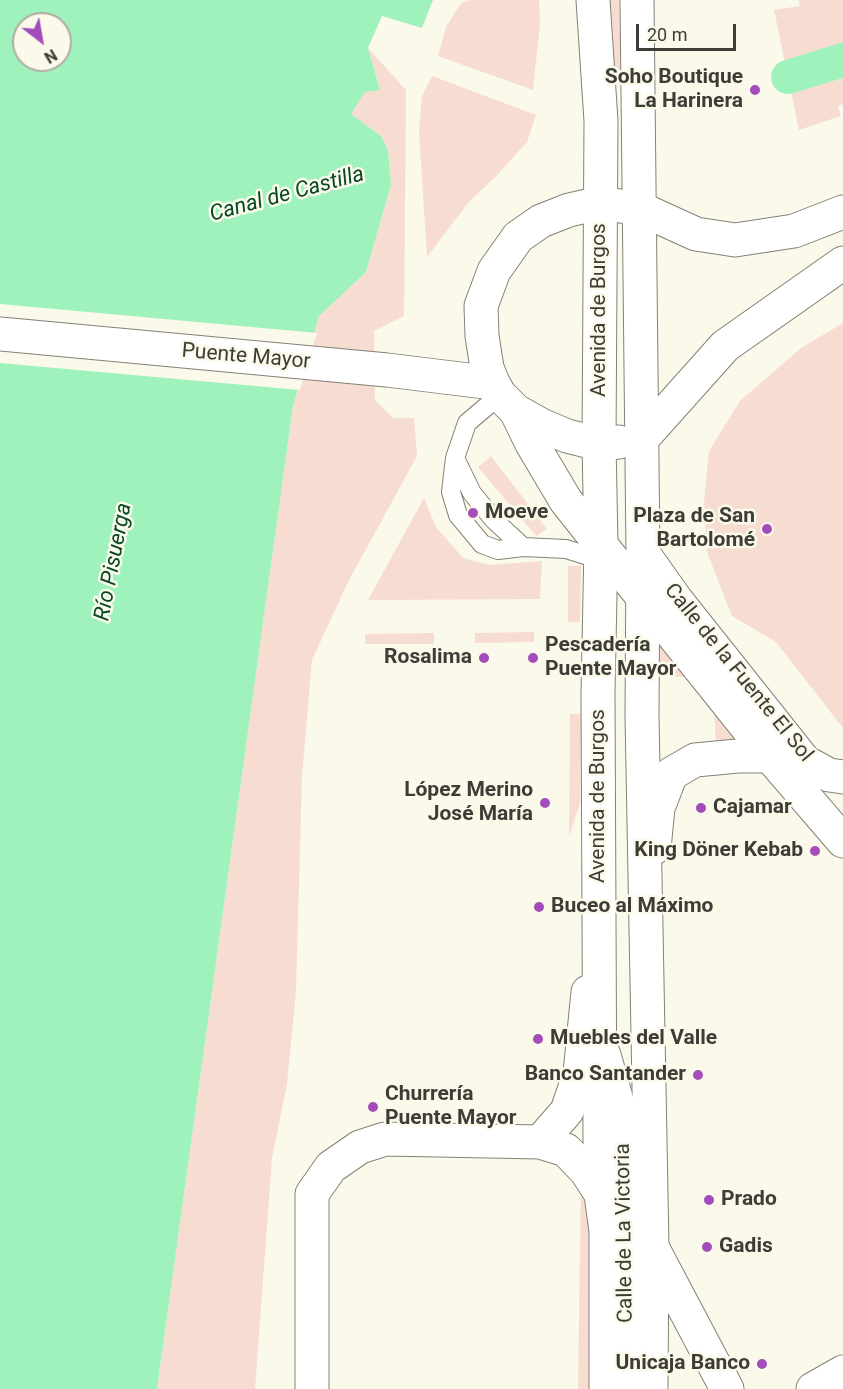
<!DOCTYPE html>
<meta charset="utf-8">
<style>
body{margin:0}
#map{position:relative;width:843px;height:1389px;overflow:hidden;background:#fbf9ea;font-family:Roboto,sans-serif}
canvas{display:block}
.north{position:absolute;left:12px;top:12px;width:60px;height:60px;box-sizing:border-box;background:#fbf9ea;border:2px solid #afada2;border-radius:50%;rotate:149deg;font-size:16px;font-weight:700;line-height:24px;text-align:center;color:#3d3c36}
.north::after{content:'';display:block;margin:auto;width:21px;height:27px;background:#a34dbb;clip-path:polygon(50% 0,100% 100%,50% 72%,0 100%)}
.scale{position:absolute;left:636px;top:24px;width:100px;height:27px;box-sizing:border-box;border:3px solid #3d3c36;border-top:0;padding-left:8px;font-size:18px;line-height:21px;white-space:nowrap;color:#3d3c36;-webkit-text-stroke:4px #fbf9ea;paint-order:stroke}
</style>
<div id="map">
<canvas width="843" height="1389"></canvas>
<div class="north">N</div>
<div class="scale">20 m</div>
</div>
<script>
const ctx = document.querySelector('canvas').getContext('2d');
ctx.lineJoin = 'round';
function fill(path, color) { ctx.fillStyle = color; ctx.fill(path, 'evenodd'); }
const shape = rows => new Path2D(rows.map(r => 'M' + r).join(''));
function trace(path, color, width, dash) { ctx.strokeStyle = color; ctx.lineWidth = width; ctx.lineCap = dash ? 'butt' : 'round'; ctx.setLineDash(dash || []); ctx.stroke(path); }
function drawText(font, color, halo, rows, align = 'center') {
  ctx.font = font + ' Roboto,sans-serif'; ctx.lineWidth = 5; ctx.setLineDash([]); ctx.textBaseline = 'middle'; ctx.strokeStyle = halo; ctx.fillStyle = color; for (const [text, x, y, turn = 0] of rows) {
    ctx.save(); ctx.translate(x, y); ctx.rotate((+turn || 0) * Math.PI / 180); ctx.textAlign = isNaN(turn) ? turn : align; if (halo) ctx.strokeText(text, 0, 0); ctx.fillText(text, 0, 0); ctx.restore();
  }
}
const green = shape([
 [471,0,539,0,540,24,533,90,438,56,446,27,461,3],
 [610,0,619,0,623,81,614,82],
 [799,0,843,0,843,104,838,106,841,116,799,130,774,10,800,6],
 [368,48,406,90,404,316,374,331,375,400,393,418,414,418,417,456,348,582,312,660,302,775,296,991,287,1084,272,1158,255,1389,157,1389,293,406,319,315,366,272,391,185,388,150,381,136,350,114,365,92,380,89],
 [432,76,536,115,527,142,499,173,468,203,427,257,419,131,422,96],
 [843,323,843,728,776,642,732,616,707,552,704,502,709,451,740,401,801,348],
 [491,456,547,529,536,536,478,467],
 [424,498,436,527,463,558,489,565,542,561,540,599,368,600],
 [568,566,581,566,580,622,568,622],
 [534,632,534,642,475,643,475,633],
 [434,633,434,644,365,644,365,634],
 [657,634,690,677,658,677],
 [714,706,745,747,716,747],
 [570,714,581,714,580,803,569,836],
 [581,1181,591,1195,589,1389,578,1389]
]);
const water = shape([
 [0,0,433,0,422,28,382,16,368,48,380,90,365,92,351,114,381,136,388,150,391,185,366,272,319,316,293,406,157,1389,0,1389],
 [24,24,60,24,60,60,24,60]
]);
const pier = shape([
 [0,304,317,333,300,390,0,363]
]);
const canal = shape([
 [788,77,843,60]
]);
const service = shape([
 [500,395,467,423,455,458,472,493,494,520,523,547,566,549,601,560],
 [455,458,451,492,458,515,482,544,498,550,523,547]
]);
const minor = shape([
 [643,553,677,601,805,762,829,775,843,777],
 [654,848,658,808,671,774,695,760,738,756,770,756],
 [813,1389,843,1372]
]);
const tertiary = shape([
 [601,545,770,756,843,841],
 [604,1055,622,1119,629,1210,627,1389],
 [540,1142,567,1111,580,1073,588,992],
 [652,1247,727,1389],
 [312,1389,312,1194,331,1167,360,1147,385,1139,540,1142,566,1150,586,1171,601,1194]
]);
const secondary = shape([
 [0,334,387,370,493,383]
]);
const trunk = shape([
 [593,0,601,121,599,444,601,545,598,693,600,1141,601,1194,606,1231,606,1389],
 [637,0,643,553,642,716,652,1247,651,1389],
 [516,411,531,442,566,501,601,545],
 [641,440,725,346,843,263],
 [619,442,599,444,567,436,541,425,516,411,500,395,493,383,487,368,482,336,481,306,494,271,518,237,541,221,569,210,600,203,641,209,696,234,735,240,794,231,843,212]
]);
const markers = [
 [755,90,6,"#a34dbb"],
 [473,513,6,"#a34dbb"],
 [767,529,6,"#a34dbb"],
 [484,658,6,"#a34dbb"],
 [533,658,6,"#a34dbb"],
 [545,803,6,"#a34dbb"],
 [701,808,6,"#a34dbb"],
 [815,851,6,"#a34dbb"],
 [539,907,6,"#a34dbb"],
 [538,1039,6,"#a34dbb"],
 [698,1075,6,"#a34dbb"],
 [373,1107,6,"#a34dbb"],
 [709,1200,6,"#a34dbb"],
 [707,1247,6,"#a34dbb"],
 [762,1364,6,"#a34dbb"]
];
const poiNames = [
 ["Soho Boutique",743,78,"right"],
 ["La Harinera",743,102,"right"],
 ["Moeve",485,513],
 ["Plaza de San",755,517,"right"],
 ["Bartolomé",755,541,"right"],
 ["Pescadería",545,646],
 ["Puente Mayor",545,670],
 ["Rosalima",472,658,"right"],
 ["López Merino",533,791,"right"],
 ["José María",533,815,"right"],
 ["Cajamar",713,808],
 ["King Döner Kebab",803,851,"right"],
 ["Buceo al Máximo",551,907],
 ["Muebles del Valle",550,1039],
 ["Banco Santander",686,1075,"right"],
 ["Churrería",385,1095],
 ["Puente Mayor",385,1119],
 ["Prado",721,1200],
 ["Gadis",719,1247],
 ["Unicaja Banco",750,1364,"right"]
];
const streetNames = [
 ["Avenida de Burgos",600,310,-90],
 ["Puente Mayor",246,357,5],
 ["Calle de la Fuente El Sol",738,673,51],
 ["Avenida de Burgos",599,796,-90],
 ["Calle de La Victoria",625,1233,-91]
];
const waterNames = [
 ["Canal de Castilla",287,195,-15],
 ["Río Pisuerga",114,562,-79]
];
fill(green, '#f7dcd1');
fill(water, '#a0f2bd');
fill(pier, '#fbf9ea');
trace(canal, '#a0f2bd', 34);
trace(service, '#848275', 20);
trace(minor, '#848275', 35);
trace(tertiary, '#848275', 35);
trace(secondary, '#848275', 35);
trace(trunk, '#848275', 35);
trace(service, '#fff', 18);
trace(minor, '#fff', 33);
trace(tertiary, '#fff', 33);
trace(secondary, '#fff', 33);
trace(trunk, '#fff', 33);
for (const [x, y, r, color] of markers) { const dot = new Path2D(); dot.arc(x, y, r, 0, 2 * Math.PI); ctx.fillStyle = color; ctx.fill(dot); trace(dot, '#fbf9ea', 2); }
drawText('bold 21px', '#3d3c36', '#fbf9ea', poiNames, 'left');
drawText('21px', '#3d3c36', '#fbf9ea', streetNames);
drawText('italic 22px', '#064827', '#fbf9ea', waterNames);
</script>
